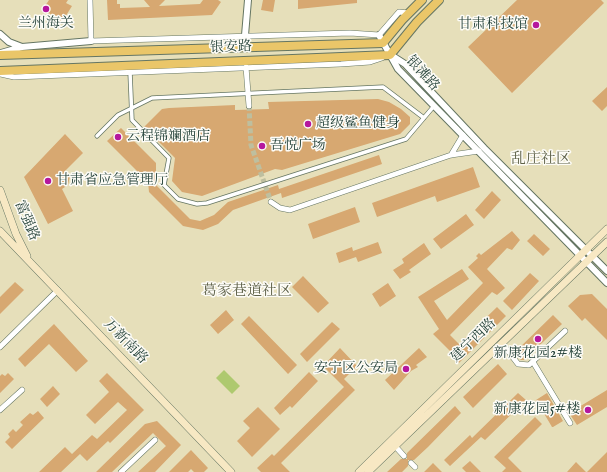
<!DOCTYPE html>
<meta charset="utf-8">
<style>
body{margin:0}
canvas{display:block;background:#e6dfba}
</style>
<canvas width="607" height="472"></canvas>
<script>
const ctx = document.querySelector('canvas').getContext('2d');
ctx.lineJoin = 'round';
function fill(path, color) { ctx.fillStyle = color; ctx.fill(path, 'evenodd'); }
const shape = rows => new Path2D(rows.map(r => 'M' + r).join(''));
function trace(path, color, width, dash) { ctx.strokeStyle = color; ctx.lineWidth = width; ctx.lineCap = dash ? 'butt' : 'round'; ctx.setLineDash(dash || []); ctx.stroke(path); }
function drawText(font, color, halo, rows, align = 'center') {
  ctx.font = font + ' "IM FELL English","Noto Serif SC",serif'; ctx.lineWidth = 3; ctx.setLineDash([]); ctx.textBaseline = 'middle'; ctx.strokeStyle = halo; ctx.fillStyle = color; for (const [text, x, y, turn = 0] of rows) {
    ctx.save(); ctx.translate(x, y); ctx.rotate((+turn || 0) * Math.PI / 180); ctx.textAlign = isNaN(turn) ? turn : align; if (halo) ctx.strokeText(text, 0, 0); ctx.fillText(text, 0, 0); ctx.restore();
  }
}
const green = shape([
 [224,370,240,386,232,394,216,378]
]);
const building = shape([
 [49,0,68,0,66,3,72,6,62,22,43,9],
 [107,0,117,0,117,4,120,4,120,8,150,7,144,0,165,0,159,6,200,4,203,0,218,0,221,2,212,15,108,20],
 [263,0,275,0,273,12,261,10],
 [298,0,357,0,357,3,298,9],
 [517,0,601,0,604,3,512,93,468,47],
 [607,87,607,106,602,111,592,101],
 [378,99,389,102,401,109,410,117,410,124,400,134,282,170,275,169,202,196,182,192,172,181,175,158,144,127,162,109,169,108,235,105,235,110,269,109,268,102],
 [121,128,156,163,156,185,190,219,200,221,214,215,228,202,278,185,279,189,379,155,382,164,282,198,281,193,233,210,218,224,203,230,183,226,149,192,147,172,143,177,107,141],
 [65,134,83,153,65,171,70,176,68,185,62,189,73,211,48,224,24,177],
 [473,167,480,187,437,202,435,196,377,217,372,203],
 [492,191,501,200,484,219,475,210],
 [355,207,360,222,313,239,308,224],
 [466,214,474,225,441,249,433,239],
 [512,231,520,240,512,250,507,248,487,269,505,288,497,295,492,292,450,335,459,344,497,307,506,316,459,363,449,353,451,352,433,334,439,329,418,297,462,269,469,279,434,301,447,320,483,283,468,267,478,258,476,256,479,253,481,255],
 [534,234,550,249,543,256,527,241],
 [378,242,382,253,358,262,356,257,339,263,336,253,352,247,353,251],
 [424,243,431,254,409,270,411,272,400,279,393,270,404,263,402,259],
 [530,273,539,281,512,310,503,301],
 [303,276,329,303,318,313,292,287],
 [15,282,24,290,0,314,0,297],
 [388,283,396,296,380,307,372,294],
 [592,294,607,309,607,340,585,318,582,321,568,306,580,295],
 [226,310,234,320,218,334,210,325],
 [553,315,562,324,524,360,521,360,514,353],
 [249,316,297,365,288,374,241,324],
 [332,322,340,329,307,362,300,354],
 [54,324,88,361,76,372,49,344,25,367,18,359],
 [340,348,357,366,344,379,355,390,281,463,290,472,261,472,257,468,272,454,274,456,344,387,323,366],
 [419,348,427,357,416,365,418,367,411,371,394,390,385,380],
 [498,364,507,374,473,408,463,397],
 [309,372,318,381,292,408,290,406,280,415,274,408],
 [8,373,14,379,0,393,0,376,2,374,5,376],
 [107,373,144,410,110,443,108,441,87,461,80,454,61,472,39,472,65,447,72,454,92,435,97,439,127,410,118,402,95,424,86,415,109,392,99,381],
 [53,386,60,394,47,407,40,399],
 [607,390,607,407,577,425,569,413],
 [518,393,526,400,485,440,481,437,450,466,444,460,470,435,472,438],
 [547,393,563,421,553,427,552,427,536,400],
 [455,406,461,413,428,447,414,460,408,460,408,466,402,472,387,472,401,459,407,459,407,453],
 [258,407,280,429,252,457,237,441,250,428,243,421],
 [38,411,44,418,12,449,5,442,10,437,8,434,13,429,16,432,23,425,20,422,30,413,33,415],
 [535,417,542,424,508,458,522,472,502,472,506,468,494,457],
 [157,421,181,445,155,472,138,472,166,446,153,433,112,472,96,472,145,424],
 [191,450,208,468,204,472,194,472,191,469,188,472,169,472],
 [607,452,607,472,587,472],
 [470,461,481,472,466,472,462,468],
 [576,462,586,472,567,472],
 [433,463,442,472,424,472]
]);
const minorTunnel = shape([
 [249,106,251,145,271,202]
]);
const pedestrian = shape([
 [130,72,132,120,169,158,164,185,178,199,197,204,207,203,406,139,434,106],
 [97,136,118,115,152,98,383,87,424,118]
]);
const minor = shape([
 [90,0,91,41,350,33,379,35,399,12,408,13],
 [246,67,249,106],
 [0,74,14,77,341,64,370,62,382,58],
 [451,155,463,135],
 [271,202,280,208,290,210,451,155,479,151],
 [502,343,518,364,529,365,565,331],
 [0,347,58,290],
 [533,362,570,423],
 [0,410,22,390],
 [395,446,404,456],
 [411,463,415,467],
 [121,472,155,440]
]);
const tertiary = shape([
 [0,34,9,42,22,47,91,41],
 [379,35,398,69,607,283],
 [244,47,248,0],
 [1,53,22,47],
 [391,55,405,64,484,148,607,271]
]);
const secondary = shape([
 [0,190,16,234,27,256],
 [0,231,231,472],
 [359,472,607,229],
 [368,472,607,242]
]);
const primary = shape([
 [0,55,383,43,402,20,422,0],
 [0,71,390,55,417,22,439,0]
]);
const markers = [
 [46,9,4,"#b5179e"],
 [536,25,4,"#b5179e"],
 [308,124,4,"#b5179e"],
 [118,137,4,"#b5179e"],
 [262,146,4,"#b5179e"],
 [48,181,4,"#b5179e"],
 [538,339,4,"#b5179e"],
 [406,369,4,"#b5179e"],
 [588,410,4,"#b5179e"]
];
const poiNames = [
 ["兰州海关",46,24,"center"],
 ["甘肃科技馆",528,25,"right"],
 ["超级鲨鱼健身",316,124],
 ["云程锦斓酒店",126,137],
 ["吾悦广场",270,146],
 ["甘肃省应急管理厅",56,181],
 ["新康花园2#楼",538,354,"center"],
 ["安宁区公安局",398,369,"right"],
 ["新康花园5#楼",580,410,"right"]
];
const streetNames = [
 ["银安路",231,48,-2],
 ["银滩路",422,74,48],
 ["富强路",26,221,67],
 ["建宁西路",474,341,-44],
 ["万新南路",125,342,46]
];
const neighbourhoodNames = [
 ["乱庄社区",541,160],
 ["葛家巷道社区",247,292]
];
fill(green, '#aec96f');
fill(building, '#d7a871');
trace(minorTunnel, '#bebf9f', 5, [5, 2.5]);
trace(pedestrian, '#657663', 5);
trace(minor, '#657663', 6);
trace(tertiary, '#657663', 8);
trace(secondary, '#657663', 8);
trace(primary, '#657663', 10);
trace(pedestrian, '#fff', 3.5);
trace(minor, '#fff', 5);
trace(tertiary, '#fff', 6);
trace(secondary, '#f7e8c3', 7);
trace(primary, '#eac669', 8);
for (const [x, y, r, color] of markers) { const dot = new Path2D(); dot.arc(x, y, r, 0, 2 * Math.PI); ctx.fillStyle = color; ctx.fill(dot); trace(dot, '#fdfcf7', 1.5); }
drawText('14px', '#1f3d34', '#fdfcf7', poiNames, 'left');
drawText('14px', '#1f3d34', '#fdfcf7', streetNames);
drawText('15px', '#5f6249', '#fdfcf7', neighbourhoodNames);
</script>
